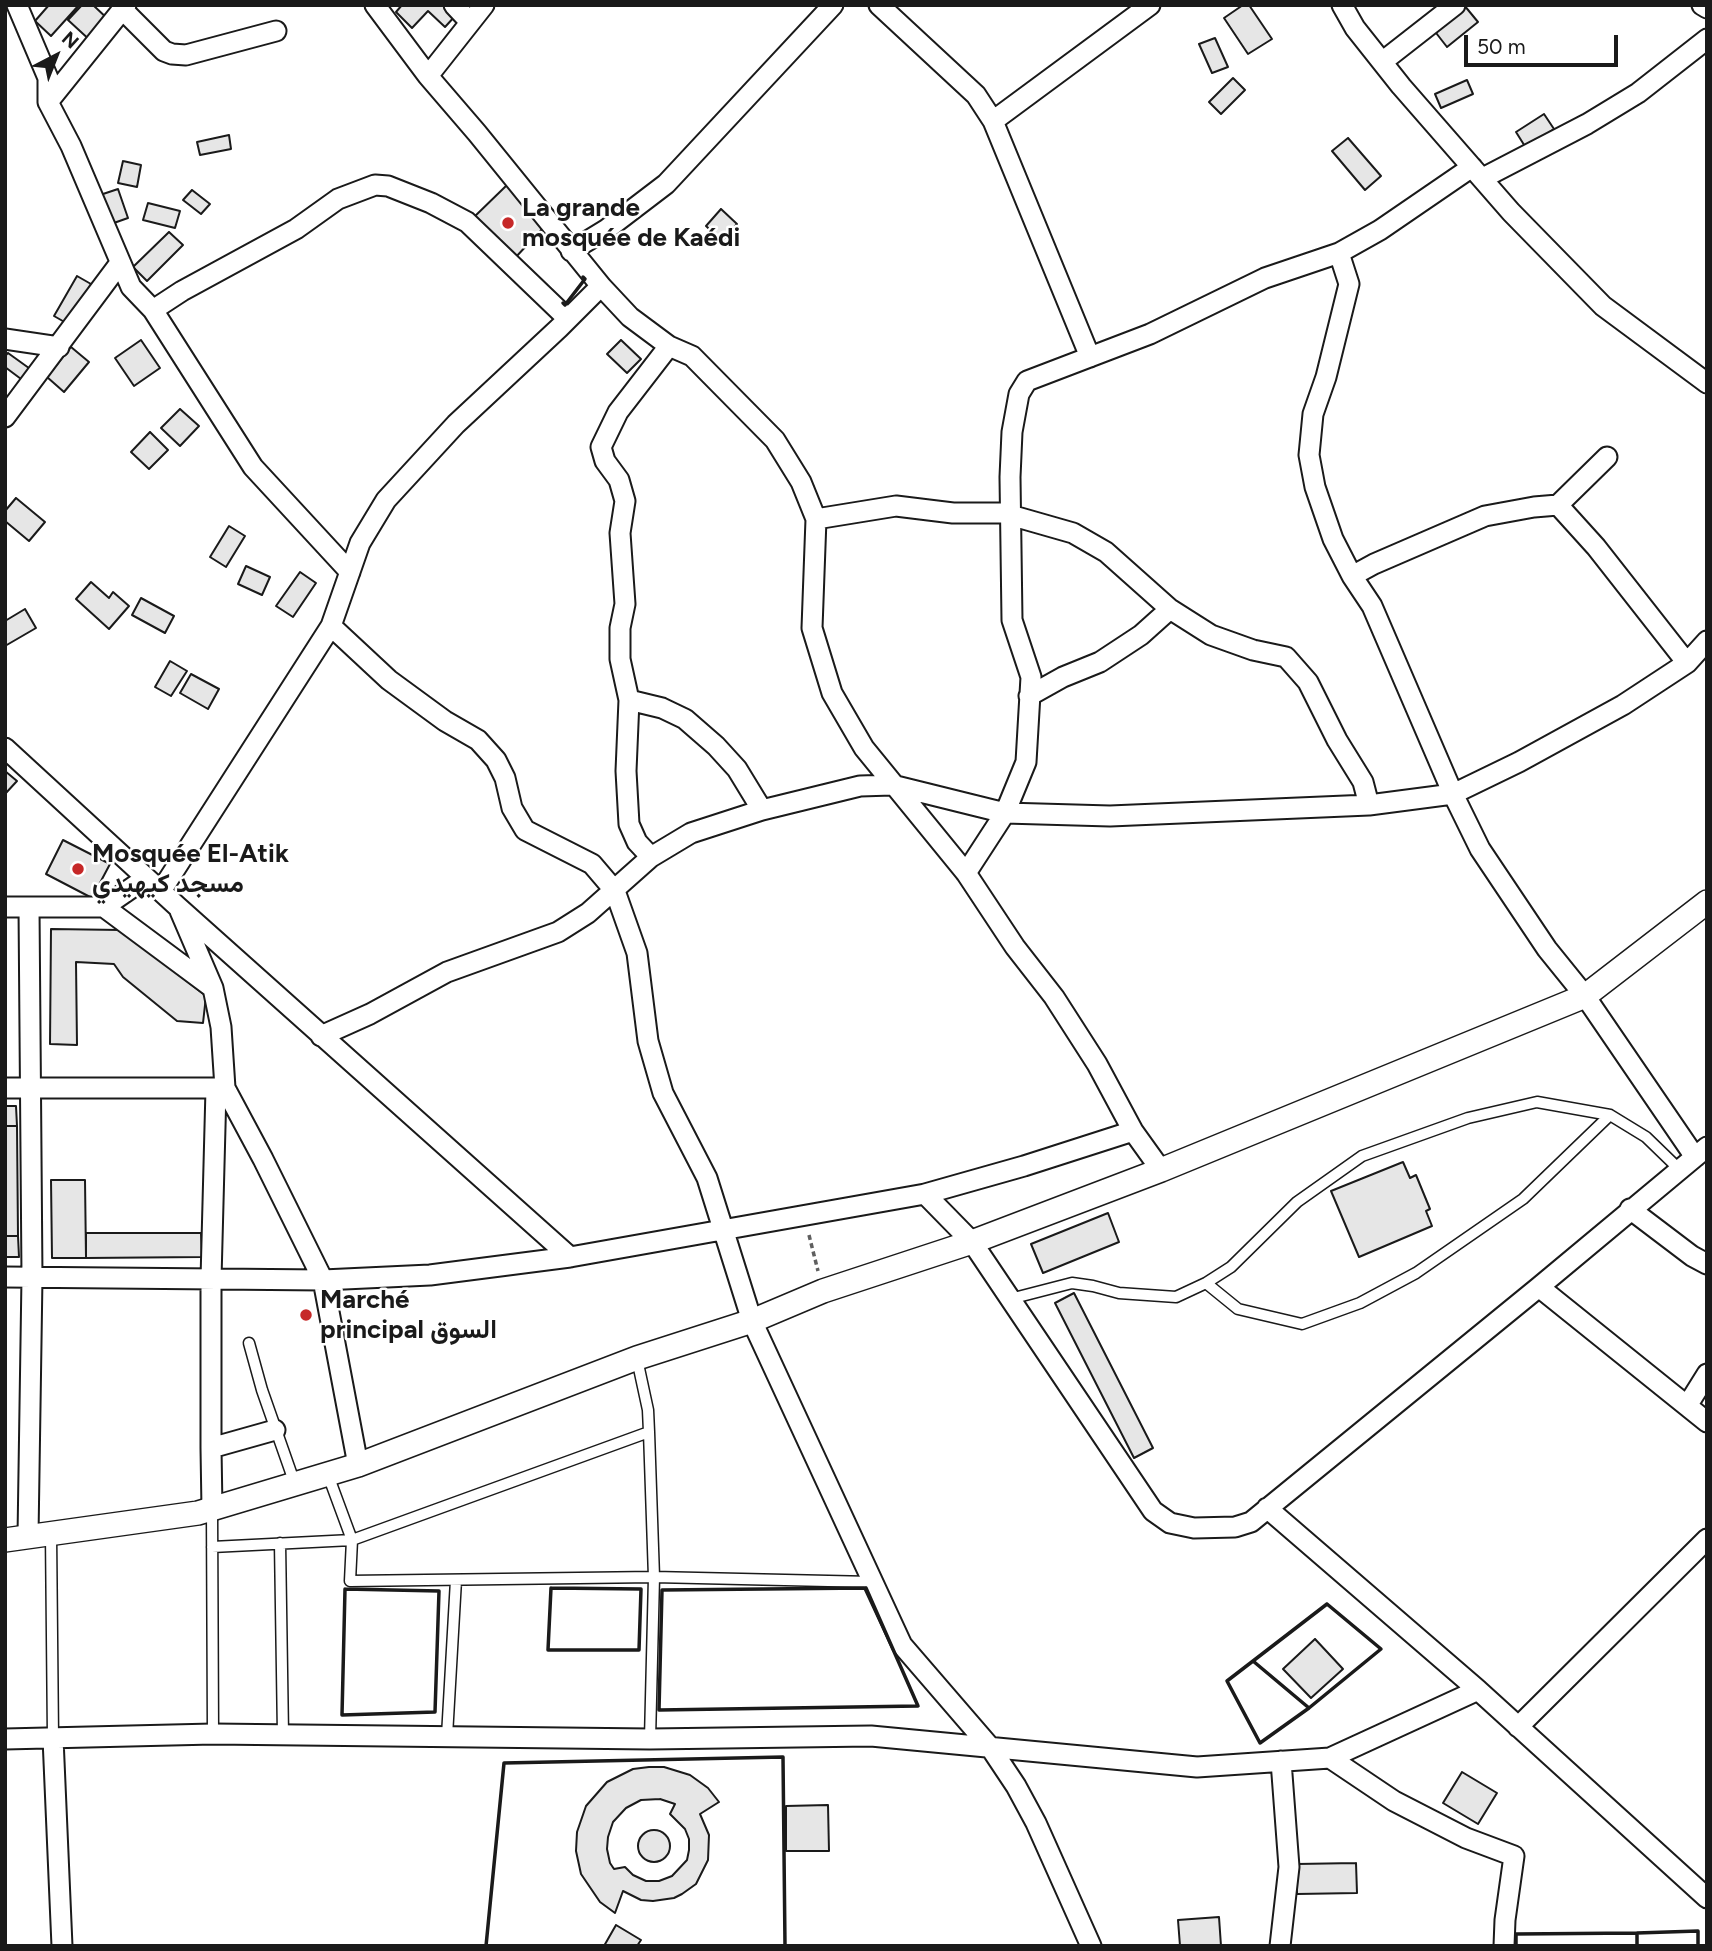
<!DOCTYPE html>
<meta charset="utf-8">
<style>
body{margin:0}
#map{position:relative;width:1712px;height:1951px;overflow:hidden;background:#fff;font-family:Figtree,sans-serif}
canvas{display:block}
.frame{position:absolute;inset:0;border:7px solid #1a1a1a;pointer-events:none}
.north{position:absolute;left:21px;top:21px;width:70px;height:70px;-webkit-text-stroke:5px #fff;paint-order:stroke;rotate:42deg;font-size:19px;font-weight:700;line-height:28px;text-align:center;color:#1a1a1a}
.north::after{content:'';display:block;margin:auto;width:24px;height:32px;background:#1a1a1a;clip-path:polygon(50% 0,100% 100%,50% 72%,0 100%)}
.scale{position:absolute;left:1464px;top:35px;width:154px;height:32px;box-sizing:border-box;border:4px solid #1a1a1a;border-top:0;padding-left:9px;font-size:21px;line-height:24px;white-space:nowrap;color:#1a1a1a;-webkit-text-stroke:5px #fff;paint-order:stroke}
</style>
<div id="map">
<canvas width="1712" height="1951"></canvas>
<div class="frame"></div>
<div class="north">N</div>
<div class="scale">50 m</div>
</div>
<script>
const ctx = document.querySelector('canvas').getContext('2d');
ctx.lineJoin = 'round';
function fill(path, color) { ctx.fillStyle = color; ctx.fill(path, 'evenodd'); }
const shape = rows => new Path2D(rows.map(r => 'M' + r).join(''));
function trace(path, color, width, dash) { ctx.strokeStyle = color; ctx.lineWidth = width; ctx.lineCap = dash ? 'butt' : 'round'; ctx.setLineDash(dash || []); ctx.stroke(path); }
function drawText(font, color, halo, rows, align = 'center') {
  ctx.font = font + ' Figtree,Vazirmatn,sans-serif'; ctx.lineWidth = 5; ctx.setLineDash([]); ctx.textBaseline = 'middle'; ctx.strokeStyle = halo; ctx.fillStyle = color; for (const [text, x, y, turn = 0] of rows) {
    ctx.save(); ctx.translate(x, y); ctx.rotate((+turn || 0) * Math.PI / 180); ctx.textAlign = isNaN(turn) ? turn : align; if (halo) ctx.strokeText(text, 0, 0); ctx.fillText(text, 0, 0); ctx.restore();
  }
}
const building = shape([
 [49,5,79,5,51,36,35,21,49,5],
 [82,5,93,5,111,22,93,43,68,20,82,5],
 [402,5,446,5,456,15,445,27,428,11,412,28,396,12,402,5],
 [1243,5,1249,5,1272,39,1248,54,1224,18,1243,5],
 [1464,5,1478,22,1447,47,1433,29,1464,5],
 [1215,38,1228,67,1212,73,1199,44,1215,38],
 [1233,78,1245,90,1221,114,1209,102,1233,78],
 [1467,80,1473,94,1441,108,1435,94,1467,80],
 [1544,114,1554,129,1526,148,1516,132,1544,114],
 [229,135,231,149,200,155,197,142,229,135],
 [1348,138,1381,176,1365,190,1332,151,1348,138],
 [123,161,141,165,137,187,118,183,123,161],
 [507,185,544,227,514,259,472,219,507,185],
 [118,189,128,218,111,224,100,195,118,189],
 [192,190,210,204,201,214,183,200,192,190],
 [148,203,180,211,175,228,143,220,148,203],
 [721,209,737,224,722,241,706,226,721,209],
 [169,232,183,245,147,281,133,267,169,232],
 [77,276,91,284,68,324,54,316,77,276],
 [141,340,160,368,134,386,115,358,141,340],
 [621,340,641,359,627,373,607,354,621,340],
 [71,347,89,362,64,392,47,377,71,347],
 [8,353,33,371,25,382,5,367,5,356,8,353],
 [180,409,199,426,180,446,161,428,180,409],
 [150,432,168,450,149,469,131,452,150,432],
 [16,498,45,522,29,541,5,521,5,511,16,498],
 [229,526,245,536,226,567,210,557,229,526],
 [246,566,270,577,262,595,238,584,246,566],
 [300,572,316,583,293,617,276,606,300,572],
 [91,582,109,598,113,592,129,606,109,629,76,599,91,582],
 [141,598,174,616,165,633,132,615,141,598],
 [25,609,36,628,5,646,5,621,25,609],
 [170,661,187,671,171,696,155,687,170,661],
 [191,674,219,689,208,709,180,693,191,674],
 [5,771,17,781,5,794,5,771],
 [63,840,110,864,92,898,46,874,63,840],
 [51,929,121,930,206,996,203,1023,177,1021,123,977,114,964,76,962,77,1045,50,1044,51,929],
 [5,1106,16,1106,17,1126,5,1126,5,1106],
 [5,1126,17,1126,18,1236,5,1236,5,1126],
 [1403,1162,1410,1178,1416,1175,1430,1209,1426,1211,1432,1226,1359,1257,1331,1191,1403,1162],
 [51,1180,85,1180,86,1258,52,1258,51,1180],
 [1108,1213,1119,1242,1043,1273,1031,1244,1108,1213],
 [86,1233,201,1233,202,1257,86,1258,86,1233],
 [5,1236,18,1236,19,1257,5,1257,5,1236],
 [1074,1293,1153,1448,1134,1458,1055,1303,1074,1293],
 [1315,1639,1343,1669,1311,1698,1283,1669,1315,1639],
 [649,1767,664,1767,690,1775,708,1788,719,1802,700,1814,709,1835,708,1860,696,1884,682,1894,674,1898,653,1901,641,1900,623,1891,615,1913,600,1902,581,1874,576,1851,577,1832,586,1806,607,1782,633,1769,649,1767],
 [660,1799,675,1804,670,1814,685,1829,689,1839,689,1850,687,1860,672,1876,659,1881,646,1881,633,1875,625,1867,614,1869,610,1863,607,1849,608,1837,613,1822,626,1808,641,1800,660,1799],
 [1462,1772,1497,1793,1478,1824,1443,1803,1462,1772],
 [828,1805,829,1851,786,1851,786,1806,828,1805],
 '638 1846a16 16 0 1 1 32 0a16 16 0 1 1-32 0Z',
 [1356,1863,1357,1893,1297,1894,1297,1864,1356,1863],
 [1219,1917,1221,1946,1180,1946,1178,1920,1219,1917],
 [616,1925,641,1940,637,1946,604,1946,616,1925]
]);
const path = shape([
 [809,1235,818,1271]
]);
const service = shape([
 [1206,1283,1238,1309,1302,1324,1360,1303,1416,1273,1523,1199,1610,1115],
 [1010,1299,1072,1283,1093,1286,1119,1293,1176,1297,1206,1283,1231,1267,1297,1202,1362,1156,1468,1118,1537,1102,1610,1115,1646,1137,1679,1169],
 [249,1343,262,1390,295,1484],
 [637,1359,648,1410,649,1432,654,1577,650,1739],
 [328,1475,352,1540,350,1581,654,1577,872,1582],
 [212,1509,213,1734],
 [51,1534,53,1738],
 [280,1543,283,1735],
 [212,1547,352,1540,649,1432],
 [447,1736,456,1580]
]);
const minor = shape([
 [17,5,48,78,48,102,71,146,131,287,153,310,253,467,350,572],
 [375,5,428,76,477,133,601,286,630,317,669,346,692,356,775,440,801,482,816,519,812,628,832,693,864,748,966,873,1015,947,1054,997,1097,1064,1133,1131,1161,1170],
 [454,5,470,22],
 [879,5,976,95,993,121,1090,357],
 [1342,5,1355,28,1401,86,1511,212,1603,306,1707,383],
 [1702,5,1707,8],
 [123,10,164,51,172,54,186,55,276,31],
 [1382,62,1455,5],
 [428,76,484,5],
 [48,102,126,5],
 [993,121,1150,5],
 [1483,178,1587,124,1638,93,1707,39],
 [571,251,607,229,666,184,833,5],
 [1339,253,1349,284,1326,377,1313,414,1309,455,1315,487,1333,539,1352,576,1372,606,1453,794,1480,849,1547,949,1585,996,1695,1157],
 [153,310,182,291,296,229,338,199,375,185,388,186,431,203,467,222,568,319],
 [5,339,59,347],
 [5,417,120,263],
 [1558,505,1596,547,1687,663],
 [816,519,896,506,953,513,1003,513,1073,533,1106,552,1170,609,1211,635,1253,650,1286,657,1308,682,1337,740,1363,782,1369,805],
 [1352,576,1374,564,1485,516,1534,507,1558,505,1607,457],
 [331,626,389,680,445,721,478,740,496,760,505,778,512,808,525,830,592,864,615,891,637,953,648,1041,663,1093,707,1178,752,1321,902,1645,990,1747,1016,1786,1036,1823,1091,1946],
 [1029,696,1063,677,1100,662,1141,635,1170,609],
 [629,700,662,708,685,719,716,746,737,769,762,810],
 [5,748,178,907,570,1257],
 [651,857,637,842,629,824,626,771,629,700,620,659,620,628,625,604,620,533,625,501,619,480,605,461,601,447,618,412,669,346],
 [966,873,1005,813,1026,762,1031,677,1012,620,1010,477,1012,432,1019,394,1027,381,1150,334,1265,278,1339,253,1380,230,1472,167],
 [161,891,331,626,360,543,386,500,456,424,559,328,601,286],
 [5,907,104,907,146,878],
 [104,907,213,988],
 [180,911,213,988,221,1027,225,1088,263,1159,323,1280,358,1465],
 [321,1036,370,1014,447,972,558,932,588,913,651,857,691,833,762,810,860,786,892,785,1005,813,1110,816,1369,805,1453,794,1519,762,1623,705,1687,663,1707,641],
 [5,1088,225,1088],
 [216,1089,211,1279,211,1448,275,1430],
 [925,1194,1024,1166,1133,1131],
 [1630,1209,1692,1256,1707,1264],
 [5,1277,323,1280,430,1275,570,1257,925,1194,972,1242,1153,1511,1170,1523,1194,1528,1235,1527,1251,1522,1539,1287,1707,1147],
 [1539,1287,1707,1422],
 [1687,1406,1707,1374],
 [211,1448,212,1509],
 [1267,1508,1478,1690,1707,1898],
 [28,1536,32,1277,29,907],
 [1518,1727,1707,1539],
 [53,1738,62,1946],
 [5,1739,213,1734,650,1739,871,1736,1197,1767,1330,1758,1478,1690],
 [1330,1758,1394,1801,1466,1838,1514,1856,1505,1920,1504,1946],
 [1280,1946,1289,1867,1281,1761]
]);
const tertiary = shape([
 [5,1540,198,1513,358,1465,637,1358,752,1321,823,1291,972,1242,1161,1170,1585,996,1707,902]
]);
const wall = shape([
 [563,303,565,305,585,279,583,277],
 [551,1588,641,1589,639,1650,548,1650,551,1588],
 [866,1588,918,1706,659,1710,662,1590,866,1588],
 [345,1589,439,1591,435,1712,342,1715,345,1589],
 [1327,1604,1381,1649,1309,1708,1253,1661,1327,1604],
 [1253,1661,1227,1681,1260,1743,1309,1708],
 [486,1946,504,1763,783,1757,785,1946],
 [1516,1946,1516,1934,1637,1933],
 [1637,1946,1637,1933,1698,1931,1698,1946]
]);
const markers = [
 [508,223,7,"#c62828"],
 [78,869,7,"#c62828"],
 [306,1315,7,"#c62828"]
];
const poiNames = [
 ["La grande",522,208],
 ["mosquée de Kaédi",522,238],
 ["Mosquée El-Atik",92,854],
 ["مسجد كيهيدي",92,884],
 ["Marché",320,1300],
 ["principal السوق",320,1330]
];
fill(building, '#e6e6e6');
trace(building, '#1a1a1a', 2);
trace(service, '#1a1a1a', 13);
trace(minor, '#1a1a1a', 23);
trace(tertiary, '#1a1a1a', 26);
trace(path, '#5f5f5f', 3.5, [5, 3.5]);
trace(service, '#fff', 10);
trace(minor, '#fff', 19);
trace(tertiary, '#fff', 23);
trace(wall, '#1a1a1a', 3.5);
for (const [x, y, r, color] of markers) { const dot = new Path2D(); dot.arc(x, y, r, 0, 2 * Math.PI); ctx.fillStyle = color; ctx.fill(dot); trace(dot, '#fff', 2.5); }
drawText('bold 26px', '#1a1a1a', '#fff', poiNames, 'left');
</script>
